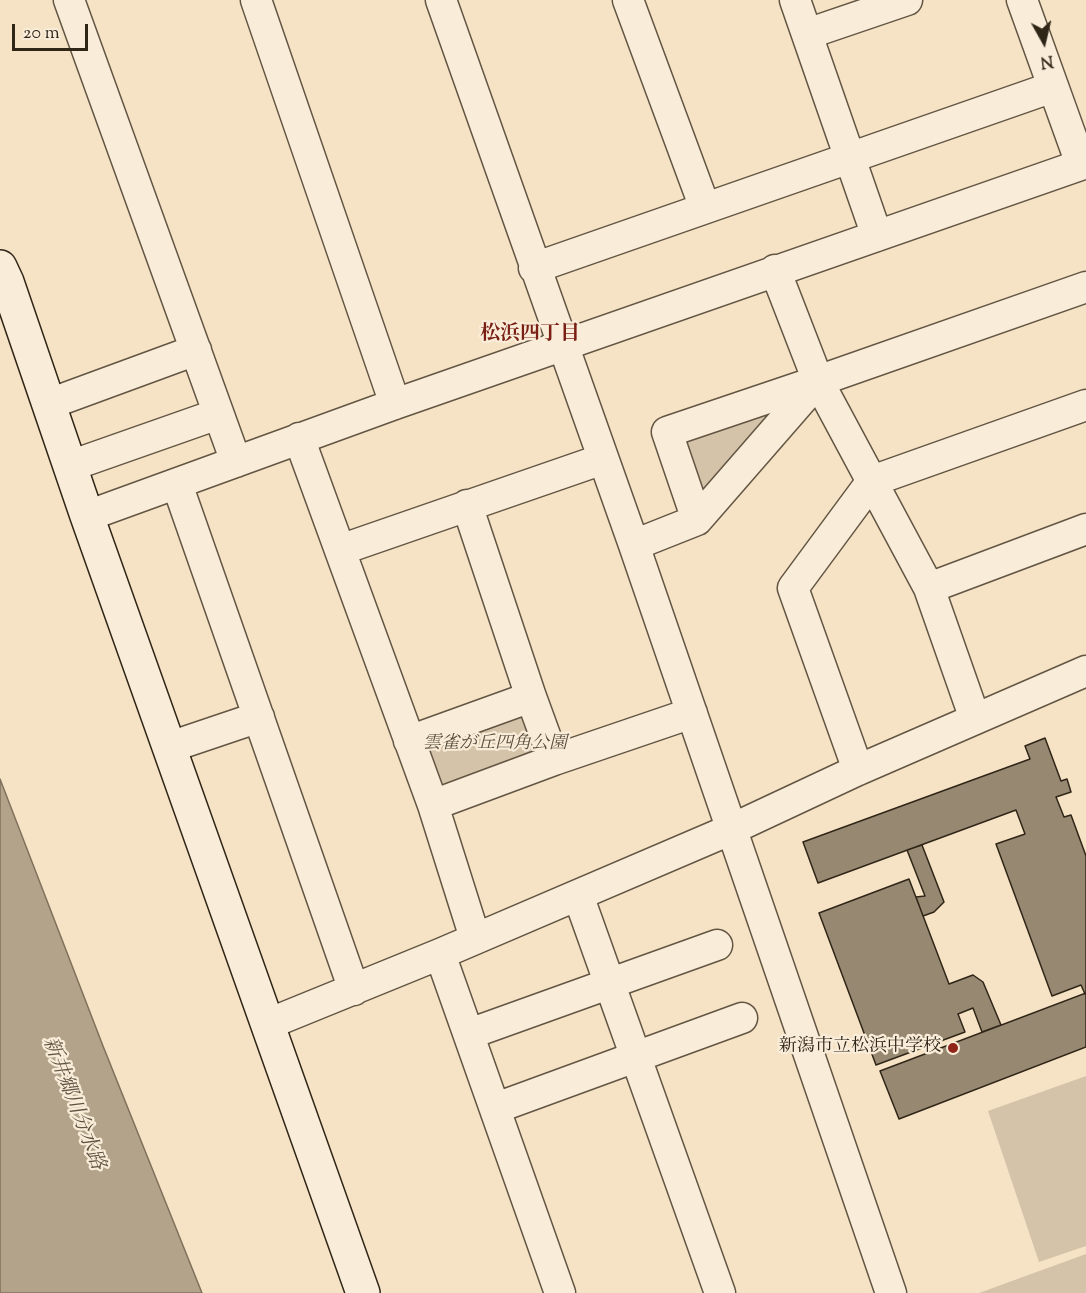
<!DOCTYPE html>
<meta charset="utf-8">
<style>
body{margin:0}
#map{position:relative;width:1086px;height:1293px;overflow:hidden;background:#f6e3c5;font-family:"Sorts Mill Goudy",serif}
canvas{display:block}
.north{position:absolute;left:1014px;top:12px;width:60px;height:60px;-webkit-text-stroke:4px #f9edd9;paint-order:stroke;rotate:172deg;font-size:16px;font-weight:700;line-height:24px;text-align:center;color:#302618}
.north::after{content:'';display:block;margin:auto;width:21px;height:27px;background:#302618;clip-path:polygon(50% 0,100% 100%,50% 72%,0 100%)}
.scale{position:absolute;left:12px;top:24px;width:76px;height:27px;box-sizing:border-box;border:3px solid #302618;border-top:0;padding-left:8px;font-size:18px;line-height:21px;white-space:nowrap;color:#302618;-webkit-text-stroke:4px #f9edd9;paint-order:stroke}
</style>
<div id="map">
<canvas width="1086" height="1293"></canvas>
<div class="north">N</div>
<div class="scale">20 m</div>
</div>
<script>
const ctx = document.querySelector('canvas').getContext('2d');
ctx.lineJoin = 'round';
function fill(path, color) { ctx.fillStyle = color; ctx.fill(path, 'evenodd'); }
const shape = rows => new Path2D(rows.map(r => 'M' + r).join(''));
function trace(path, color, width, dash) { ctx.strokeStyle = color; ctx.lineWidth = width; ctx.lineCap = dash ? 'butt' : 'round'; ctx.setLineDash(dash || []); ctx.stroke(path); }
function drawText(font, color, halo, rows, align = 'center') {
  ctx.font = font + ' "Sorts Mill Goudy","Noto Serif JP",serif'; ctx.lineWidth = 4.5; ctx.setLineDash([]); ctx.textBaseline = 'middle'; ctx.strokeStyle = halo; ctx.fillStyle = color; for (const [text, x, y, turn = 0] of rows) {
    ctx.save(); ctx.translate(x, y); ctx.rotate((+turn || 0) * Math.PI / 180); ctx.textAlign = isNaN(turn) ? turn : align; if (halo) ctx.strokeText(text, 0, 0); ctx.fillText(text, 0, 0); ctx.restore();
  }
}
const green = shape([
 [785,400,704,502,681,437],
 [523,706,544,751,440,794,422,741],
 [1086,1076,1086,1246,1039,1262,988,1111],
 [1086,1254,1086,1293,979,1293]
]);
const water = shape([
 [0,779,103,1046,202,1293,0,1293,0,779]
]);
const building = shape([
 [1045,738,1061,781,1067,779,1071,792,1056,797,1064,817,1071,815,1086,856,1086,993,1085,994,1081,985,1052,996,996,844,1025,834,1016,810,818,883,803,842,1030,759,1025,746,1045,738],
 [922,845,944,902,934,912,923,916,916,897,925,896,907,850,922,845],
 [909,879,949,984,973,975,983,982,1001,1025,982,1032,973,1008,958,1014,965,1032,876,1065,819,913,909,879],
 [1086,993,1086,1047,899,1119,880,1071,1086,993]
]);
const street = shape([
 [69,0,236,462],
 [256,0,395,404],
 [441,0,634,545,891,1293],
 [628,0,705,208],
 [795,0,877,236],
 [1022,0,1081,164],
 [807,34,907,0],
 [534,268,1053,87],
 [775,270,818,381,929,588,975,719],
 [49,404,196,350],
 [299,438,433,805,475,938],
 [70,466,218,414],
 [177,484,354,990],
 [467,505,531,697,554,760],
 [87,516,395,404,1086,163],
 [697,520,667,432,818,381,1086,287],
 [634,545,697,520,818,381],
 [340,550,603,459],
 [929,588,1086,529],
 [409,741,531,697],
 [170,747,259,717],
 [858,770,793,588,872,481,1086,405],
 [433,805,554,760,692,713],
 [578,895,720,1293],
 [440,954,560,1293],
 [268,1024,440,954,732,829,858,770,1086,671],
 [469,1034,717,945],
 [496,1108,742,1018]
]);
const secondary = shape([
 [0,267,7,282,87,516,363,1293]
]);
const markers = [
 [953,1048,6,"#8f2418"]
];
const parkNames = [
 ["雲雀が丘四角公園",495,745]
];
const poiNames = [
 ["新潟市立松浜中学校",941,1048]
];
const neighbourhoodNames = [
 ["松浜四丁目",530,336]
];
const waterNames = [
 ["新井郷川分水路",72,1104,69]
];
fill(green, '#d4c3a8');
fill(water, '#b3a38a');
trace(water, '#7f715c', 1.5);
fill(building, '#978872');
trace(building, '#302618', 1.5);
trace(street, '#625543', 33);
trace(secondary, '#302618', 36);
trace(street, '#f9edd9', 30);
trace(secondary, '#f9edd9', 33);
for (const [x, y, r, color] of markers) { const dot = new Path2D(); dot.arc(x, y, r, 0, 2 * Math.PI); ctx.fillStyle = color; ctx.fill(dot); trace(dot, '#f9edd9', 2); }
drawText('italic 18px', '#594d3c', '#f9edd9', parkNames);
drawText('18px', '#302618', '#f9edd9', poiNames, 'right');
drawText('bold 20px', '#7a1f14', '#f9edd9', neighbourhoodNames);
drawText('italic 20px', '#5e5240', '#f9edd9', waterNames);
</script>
